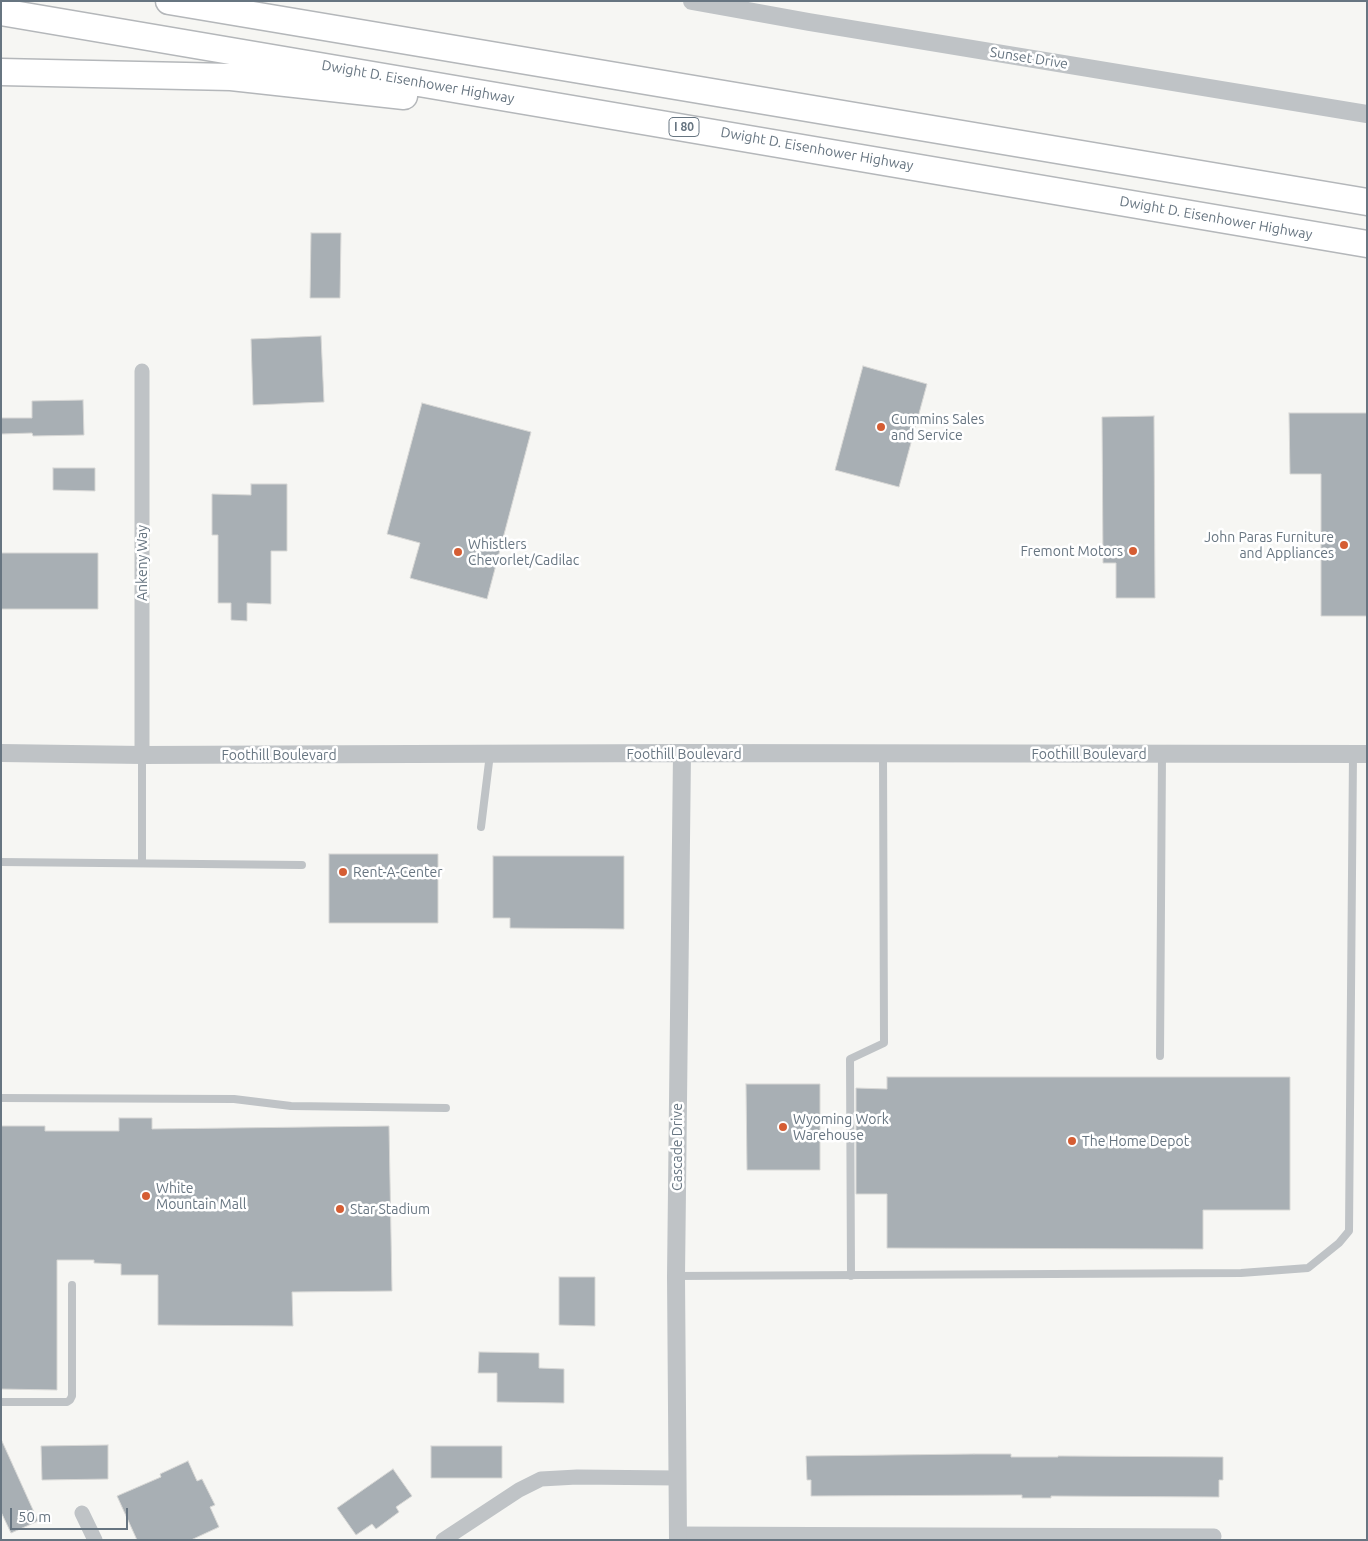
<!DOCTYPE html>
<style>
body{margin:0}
#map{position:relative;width:1368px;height:1541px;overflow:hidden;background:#f6f6f3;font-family:Ubuntu,sans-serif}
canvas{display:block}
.frame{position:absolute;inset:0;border:2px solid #677581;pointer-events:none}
.scale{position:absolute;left:10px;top:1508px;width:118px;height:22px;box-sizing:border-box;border:2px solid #677581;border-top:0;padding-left:6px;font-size:15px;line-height:18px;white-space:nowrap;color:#677581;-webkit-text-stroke:4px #fff;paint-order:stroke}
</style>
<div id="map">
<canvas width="1368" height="1541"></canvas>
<div class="frame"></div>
<div class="scale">50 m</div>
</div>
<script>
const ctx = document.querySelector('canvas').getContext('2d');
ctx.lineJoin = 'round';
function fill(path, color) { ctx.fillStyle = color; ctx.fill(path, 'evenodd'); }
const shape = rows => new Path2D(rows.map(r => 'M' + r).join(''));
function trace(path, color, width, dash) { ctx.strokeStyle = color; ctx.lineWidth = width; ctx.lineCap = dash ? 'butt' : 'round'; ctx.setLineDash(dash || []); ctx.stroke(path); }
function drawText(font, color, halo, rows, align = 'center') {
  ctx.font = font + ' Ubuntu,sans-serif'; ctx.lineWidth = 5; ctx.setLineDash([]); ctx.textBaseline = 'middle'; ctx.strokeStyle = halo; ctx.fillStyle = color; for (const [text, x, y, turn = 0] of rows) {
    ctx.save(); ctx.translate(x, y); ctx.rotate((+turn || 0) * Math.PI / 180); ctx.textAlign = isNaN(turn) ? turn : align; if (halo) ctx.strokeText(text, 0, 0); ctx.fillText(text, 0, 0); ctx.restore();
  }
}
const building = shape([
 [311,233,341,233,340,298,310,298,311,233],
 [321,336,324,402,253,405,251,339,321,336],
 [863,366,927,384,899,487,835,470,863,366],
 [83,400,84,435,33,436,32,433,1,434,1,418,32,418,32,401,83,400],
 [422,403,531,432,487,599,410,578,420,543,387,534,422,403],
 [1289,413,1367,413,1367,616,1321,616,1321,474,1290,474,1289,413],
 [1154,416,1155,598,1116,598,1116,563,1103,563,1102,417,1154,416],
 [53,468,95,468,95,491,53,490,53,468],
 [251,484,287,484,287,551,271,551,271,604,247,603,247,621,231,620,231,603,218,603,218,535,212,535,212,494,251,495,251,484],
 [1,553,98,553,98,609,1,609,1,553],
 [329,854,438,854,438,923,329,923,329,854],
 [493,856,624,856,624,929,510,928,510,918,493,918,493,856],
 [887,1077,1290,1077,1290,1210,1203,1210,1203,1249,887,1248,887,1194,856,1194,856,1088,887,1089,887,1077],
 [746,1084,820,1084,820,1170,747,1170,746,1084],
 [119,1118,152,1118,152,1129,389,1126,392,1291,292,1292,293,1326,158,1325,158,1275,121,1275,121,1264,94,1263,94,1260,57,1260,57,1390,1,1389,1,1126,45,1126,45,1131,119,1131,119,1118],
 [559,1277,595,1277,595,1326,559,1325,559,1277],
 [479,1352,539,1353,539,1368,564,1369,564,1403,497,1402,497,1373,478,1373,479,1352],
 [1,1439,38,1521,11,1533,1,1512,1,1439],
 [108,1445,108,1479,42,1480,41,1446,108,1445],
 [431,1446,502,1446,502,1478,431,1478,431,1446],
 [974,1454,1011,1454,1011,1457,1058,1457,1058,1456,1223,1457,1223,1480,1219,1480,1219,1497,1051,1496,1051,1498,1022,1498,1022,1495,811,1496,811,1480,807,1480,806,1456,974,1454],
 [188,1461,197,1481,202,1479,215,1505,210,1507,219,1527,191,1540,137,1540,117,1496,161,1477,160,1474,188,1461],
 [393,1469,412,1496,396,1507,399,1512,376,1529,372,1524,356,1535,337,1508,393,1469]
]);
const service = shape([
 [142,755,142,863],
 [481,827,490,754],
 [1,862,302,865],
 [1160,1056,1162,754],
 [1,1098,234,1099,291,1106,446,1108],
 [676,1276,1241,1273,1308,1268,1339,1243,1349,1231,1353,754],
 [851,1276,850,1059,884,1043,883,754],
 [1,1402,67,1402,70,1400,72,1396,72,1285]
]);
const minor = shape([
 [142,371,142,755],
 [82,1513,95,1540],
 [678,1534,1214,1536,1213,1540],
 [443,1540,519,1490,541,1479,577,1477,677,1478]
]);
const tertiary = shape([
 [692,1,809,22,1367,114],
 [1,753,142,755,682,753,1367,754],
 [678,1540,676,1276,682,753]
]);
const motorway = shape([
 [169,1,1367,202],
 [1,12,1367,244],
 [1,72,231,77,404,96]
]);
const markers = [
 [881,427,5,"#d55d33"],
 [1344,545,5,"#d55d33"],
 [1133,551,5,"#d55d33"],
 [458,552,5,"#d55d33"],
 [343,872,5,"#d55d33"],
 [783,1127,5,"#d55d33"],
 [1072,1141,5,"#d55d33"],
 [146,1196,5,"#d55d33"],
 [340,1209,5,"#d55d33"]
];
const shields = [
 [684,127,30]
];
const shieldNames = [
 ["I 80",684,127]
];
const streetNames = [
 ["Sunset Drive",1029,58,9],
 ["Dwight D. Eisenhower Highway",418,82,10],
 ["Dwight D. Eisenhower Highway",817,149,10],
 ["Dwight D. Eisenhower Highway",1216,218,10],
 ["Ankeny Way",142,563,-90],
 ["Foothill Boulevard",684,754],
 ["Foothill Boulevard",1089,754],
 ["Foothill Boulevard",279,755],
 ["Cascade Drive",677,1147,-90]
];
const poiNames = [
 ["Cummins Sales",891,419],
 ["and Service",891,435],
 ["John Paras Furniture",1334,537,"right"],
 ["and Appliances",1334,553,"right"],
 ["Whistlers",468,544],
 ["Chevorlet/Cadilac",468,560],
 ["Fremont Motors",1123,551,"right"],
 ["Rent-A-Center",353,872],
 ["Wyoming Work",793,1119],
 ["Warehouse",793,1135],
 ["The Home Depot",1082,1141],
 ["White",156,1188],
 ["Mountain Mall",156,1204],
 ["Star Stadium",350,1209]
];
fill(building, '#a8afb4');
trace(building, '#d7d7d5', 1);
trace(motorway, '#b4b7ba', 29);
trace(service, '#bfc3c6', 8);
trace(minor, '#bfc3c6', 15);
trace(tertiary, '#bfc3c6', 18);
trace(motorway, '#fff', 26);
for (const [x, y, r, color] of markers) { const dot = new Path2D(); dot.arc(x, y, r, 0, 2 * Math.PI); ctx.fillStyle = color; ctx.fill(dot); trace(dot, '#fff', 2); }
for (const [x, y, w] of shields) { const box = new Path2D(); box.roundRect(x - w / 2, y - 9.5, w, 19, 4); ctx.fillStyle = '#fff'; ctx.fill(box); trace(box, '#677581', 1); }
drawText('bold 12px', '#677581', null, shieldNames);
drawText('14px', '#677581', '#fff', streetNames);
drawText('14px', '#677581', '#fff', poiNames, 'left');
</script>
